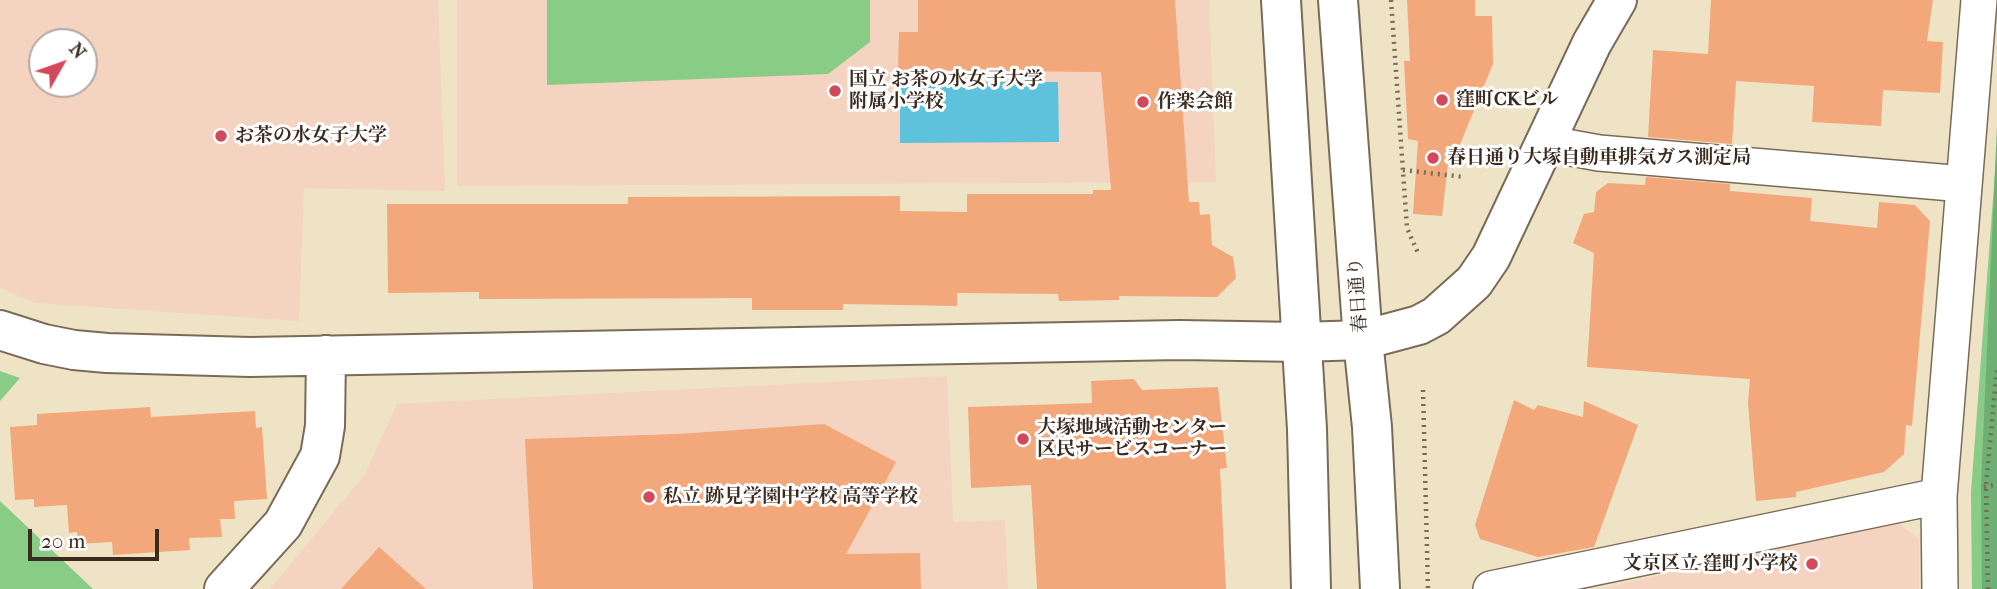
<!DOCTYPE html>
<meta charset="utf-8">
<style>
body{margin:0}
#map{position:relative;width:1997px;height:589px;overflow:hidden;background:#efe3c5;font-family:"IM FELL French Canon",serif}
canvas{display:block}
.north{position:absolute;left:28px;top:28px;width:70px;height:70px;box-sizing:border-box;background:#fff;border:2px solid #b1aaa5;border-radius:50%;rotate:50deg;font-size:19px;font-weight:700;line-height:28px;text-align:center;color:#3b2a1e}
.north::after{content:'';display:block;margin:auto;width:24px;height:32px;background:#d1495b;clip-path:polygon(50% 0,100% 100%,50% 72%,0 100%)}
.scale{position:absolute;left:28px;top:529px;width:131px;height:32px;box-sizing:border-box;border:4px solid #3b2a1e;border-top:0;padding-left:9px;font-size:21px;line-height:24px;white-space:nowrap;color:#3b2a1e;-webkit-text-stroke:5px #fff;paint-order:stroke}
</style>
<div id="map">
<canvas width="1997" height="589"></canvas>
<div class="north">N</div>
<div class="scale">20 m</div>
</div>
<script>
const ctx = document.querySelector('canvas').getContext('2d');
ctx.lineJoin = 'round';
function fill(path, color) { ctx.fillStyle = color; ctx.fill(path, 'evenodd'); }
const shape = rows => new Path2D(rows.map(r => 'M' + r).join(''));
function trace(path, color, width, dash) { ctx.strokeStyle = color; ctx.lineWidth = width; ctx.lineCap = dash ? 'butt' : 'round'; ctx.setLineDash(dash || []); ctx.stroke(path); }
function drawText(font, color, halo, rows, align = 'center') {
  ctx.font = font + ' "IM FELL French Canon","Noto Serif JP",serif'; ctx.lineWidth = 6; ctx.setLineDash([]); ctx.textBaseline = 'middle'; ctx.strokeStyle = halo; ctx.fillStyle = color; for (const [text, x, y, turn = 0] of rows) {
    ctx.save(); ctx.translate(x, y); ctx.rotate((+turn || 0) * Math.PI / 180); ctx.textAlign = isNaN(turn) ? turn : align; if (halo) ctx.strokeText(text, 0, 0); ctx.fillText(text, 0, 0); ctx.restore();
  }
}
const built = shape([
 [0,0,438,0,445,191,304,188,299,321,36,303,0,288],
 [42,42,84,42,84,84,42,84],
 [457,0,1209,0,1216,182,457,186],
 [947,376,953,522,1005,520,1008,589,270,589,365,474,397,404],
 [1893,519,1919,539,1919,589,1601,589]
]);
const green = shape([
 [547,0,870,0,870,42,828,74,547,85],
 [1997,145,1997,589,1972,589,1971,492],
 [0,371,20,378,0,401],
 [0,501,93,589,0,589]
]);
const forest = shape([
 [1997,126,1997,589,1982,589,1981,483]
]);
const water = shape([
 [900,82,1058,82,1059,142,900,143]
]);
const building = shape([
 [918,0,1175,0,1189,202,1199,202,1200,215,1210,214,1212,245,1233,257,1236,278,1217,297,1119,296,1119,300,1059,301,1058,294,957,293,957,306,843,304,843,310,752,310,752,298,479,299,479,292,388,293,387,204,628,204,628,197,900,196,900,211,967,212,967,194,1093,194,1093,190,1111,190,1101,72,898,70,899,32,918,32],
 [1407,0,1475,0,1475,16,1492,16,1493,64,1459,147,1450,146,1442,216,1413,214,1418,141,1408,139,1404,61,1410,61],
 [1711,0,1933,0,1927,41,1943,42,1940,93,1883,90,1881,126,1812,122,1814,86,1736,81,1732,144,1648,137,1653,50,1708,54],
 [1646,177,1730,184,1730,191,1812,198,1810,221,1877,228,1879,202,1915,205,1930,221,1912,426,1906,425,1904,454,1884,472,1796,492,1796,497,1756,501,1748,403,1750,379,1587,367,1594,253,1573,243,1584,214,1594,212,1596,192,1608,183,1645,185],
 [1134,379,1142,390,1218,387,1227,468,1220,469,1226,589,1037,589,1031,485,971,488,968,407,1092,403,1091,381],
 [1514,400,1534,410,1538,405,1583,417,1584,401,1638,425,1594,547,1538,557,1480,539,1475,525],
 [150,407,151,417,255,411,256,428,262,427,267,499,234,501,235,519,220,519,222,537,189,538,190,550,113,555,112,542,79,544,77,532,69,533,67,505,34,507,34,499,15,500,10,427,37,425,37,414],
 [824,424,896,462,846,554,920,553,921,589,533,589,525,439,678,434],
 [379,547,426,589,341,589]
]);
const path = shape([
 [1391,0,1407,228,1418,253],
 [1403,170,1464,177],
 [1423,390,1428,589],
 [1984,487,1997,484],
 [1988,589,1986,486,1997,368]
]);
const street = shape([
 [1544,143,1599,153,1964,184],
 [1491,589,1939,496],
 [1940,589,1939,496,1979,0]
]);
const secondary = shape([
 [0,330,44,344,74,350,107,353,250,357,1180,340,1300,342,1363,340,1419,325,1436,316,1474,282,1491,257,1592,43,1617,0],
 [224,589,283,524,320,456,325,426,326,355]
]);
const highway = shape([
 [1281,0,1307,429,1311,589],
 [1338,0,1363,340,1372,427,1380,589]
]);
const markers = [
 [835,91,7,"#d1495b"],
 [1442,100,7,"#d1495b"],
 [1143,102,7,"#d1495b"],
 [221,136,7,"#d1495b"],
 [1433,158,7,"#d1495b"],
 [1023,439,7,"#d1495b"],
 [649,497,7,"#d1495b"],
 [1812,564,7,"#d1495b"]
];
const poiNames = [
 ["国立 お茶の水女子大学",849,80],
 ["附属小学校",849,102],
 ["窪町CKビル",1456,100],
 ["作楽会館",1157,102],
 ["お茶の水女子大学",235,136],
 ["春日通り大塚自動車排気ガス測定局",1447,158],
 ["大塚地域活動センター",1037,428],
 ["区民サービスコーナー",1037,450],
 ["私立 跡見学園中学校 高等学校",663,497],
 ["文京区立 窪町小学校",1798,564,"right"]
];
const streetNames = [
 ["春日通り",1359,295,-94]
];
fill(built, '#f4d3c0');
fill(green, '#88cc86');
fill(forest, '#6eb073');
fill(water, '#5ec2dc');
fill(building, '#f3a87b');
trace(street, '#7a6b58', 38);
trace(secondary, '#7a6b58', 42);
trace(highway, '#7a6b58', 42);
trace(path, '#7a6b58', 4.5, [2, 5]);
trace(street, '#fff', 35);
trace(secondary, '#fff', 38);
trace(highway, '#fff', 38);
for (const [x, y, r, color] of markers) { const dot = new Path2D(); dot.arc(x, y, r, 0, 2 * Math.PI); ctx.fillStyle = color; ctx.fill(dot); trace(dot, '#fff', 2.5); }
drawText('bold 19px', '#3b2a1e', '#fff', poiNames, 'left');
drawText('19px', '#3b2a1e', '#fff', streetNames);
</script>
